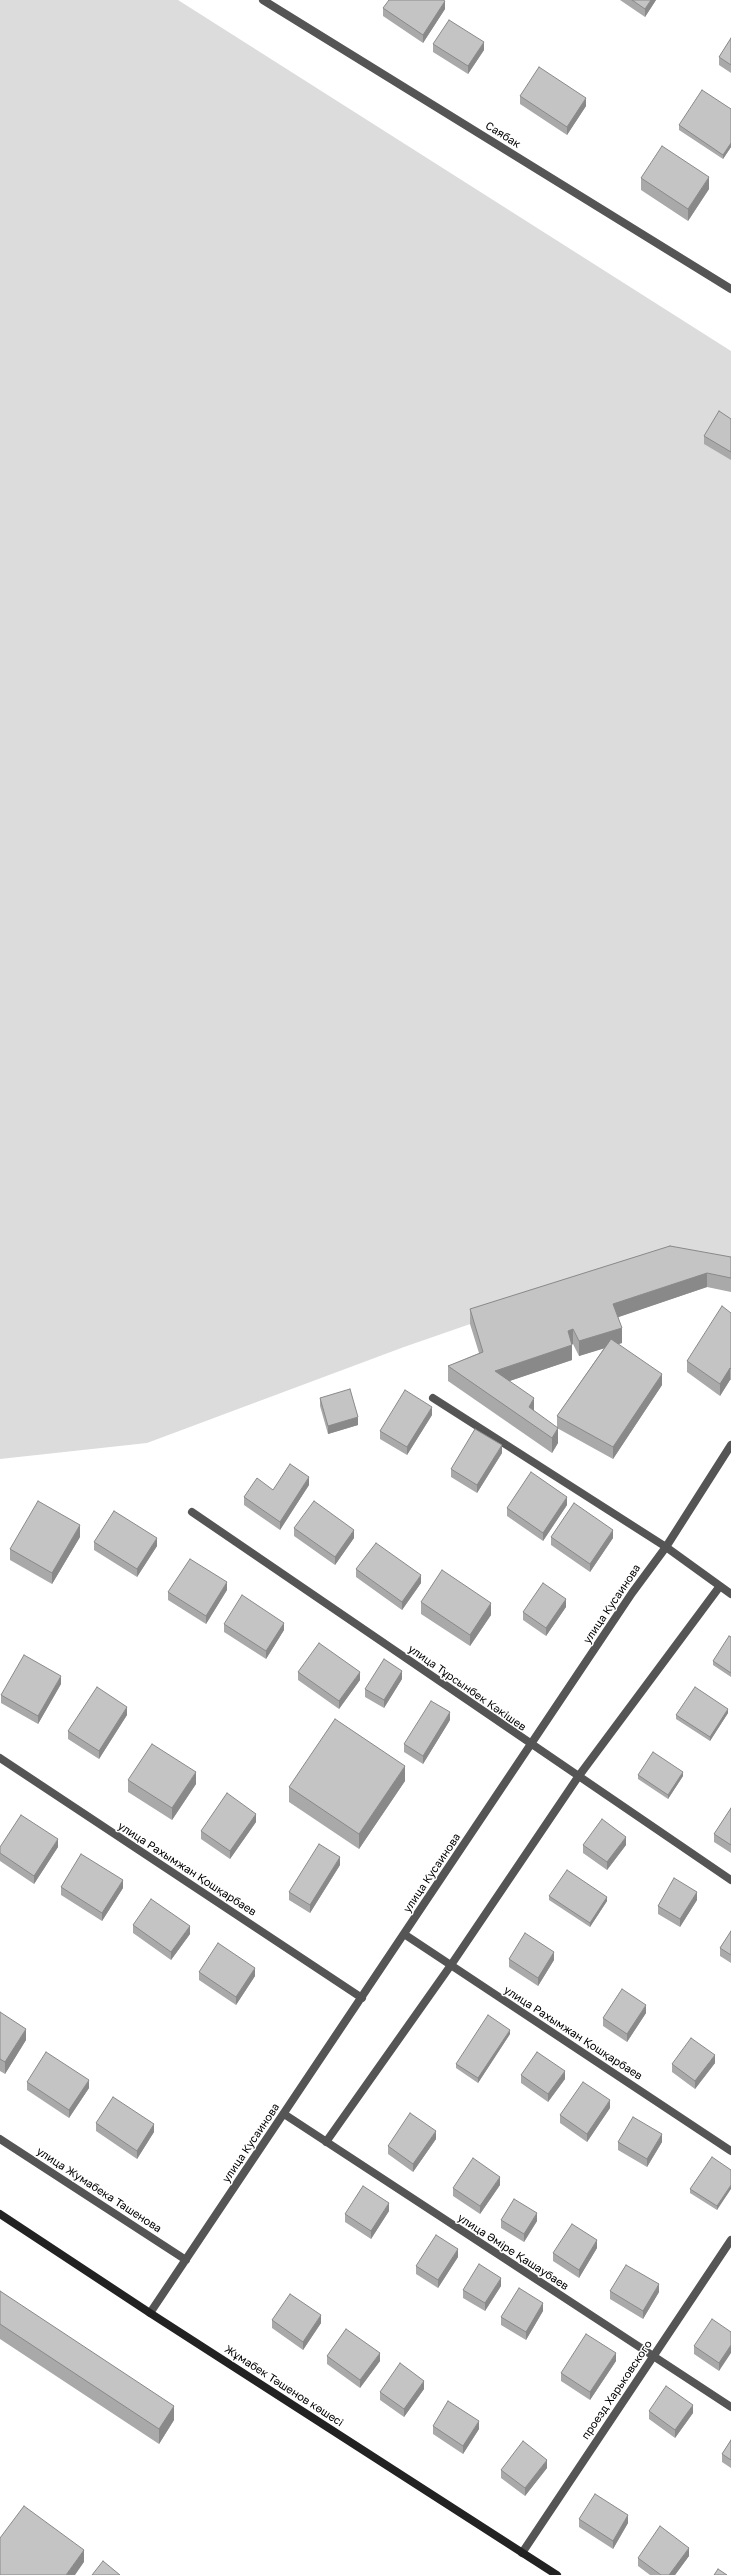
<!DOCTYPE html>
<meta charset="utf-8">
<style>
body{margin:0}
canvas{display:block;background:#fff}
</style>
<canvas width="731" height="2575"></canvas>
<script>
const ctx = document.querySelector('canvas').getContext('2d');
ctx.lineJoin = 'round';
function fill(path, color) { ctx.fillStyle = color; ctx.fill(path, 'evenodd'); }
const shape = rows => new Path2D(rows.map(r => 'M' + r).join(''));
function trace(path, color, width, dash) { ctx.strokeStyle = color; ctx.lineWidth = width; ctx.lineCap = dash ? 'butt' : 'round'; ctx.setLineDash(dash || []); ctx.stroke(path); }
function drawText(font, color, halo, rows, align = 'center') {
  ctx.font = font + ' "Golos Text",sans-serif'; ctx.lineWidth = 3; ctx.setLineDash([]); ctx.textBaseline = 'middle'; ctx.strokeStyle = halo; ctx.fillStyle = color; for (const [text, x, y, turn = 0] of rows) {
    ctx.save(); ctx.translate(x, y); ctx.rotate((+turn || 0) * Math.PI / 180); ctx.textAlign = isNaN(turn) ? turn : align; if (halo) ctx.strokeText(text, 0, 0); ctx.fillText(text, 0, 0); ctx.restore();
  }
}
const green = shape([
 [0,0,178,0,731,351,731,1268,669,1255,404,1347,147,1443,0,1459]
]);
const minor = shape([
 [263,0,731,289],
 [433,1398,666,1547,731,1594],
 [192,1512,731,1880],
 [0,1758,362,1998],
 [404,1934,731,2151],
 [284,2114,731,2407],
 [0,2139,186,2260],
 [326,2142,451,1965,578,1777,720,1586],
 [150,2313,632,1593,666,1547,731,1445],
 [522,2553,731,2240]
]);
const secondary = shape([
 [0,2214,150,2313,557,2575]
]);
const wall = shape([
 [620,0,656,0,645,17],
 [383,8,445,9,423,43,383,16],
 [731,38,731,73,719,65,719,57],
 [433,44,484,50,468,74,433,52],
 [520,96,586,106,567,135,520,104],
 [731,109,731,147,723,159,679,130,679,125],
 [641,178,709,189,688,221,641,190],
 [731,419,731,460,704,444,704,436],
 [731,1257,731,1292,707,1287,618,1317,622,1343,618,1344,662,1385,613,1459,557,1428,557,1416,604,1348,579,1356,573,1344,572,1344,572,1360,509,1381,534,1411,558,1443,552,1453,448,1381,448,1366,479,1353,470,1324,470,1309],
 [731,1313,731,1380,730,1380,720,1396,687,1372,687,1361],
 [320,1398,358,1425,328,1434,320,1406],
 [432,1415,407,1455,380,1439,380,1431],
 [502,1453,477,1493,451,1477,451,1469],
 [309,1485,280,1530,244,1505,244,1497,273,1490],
 [567,1505,543,1541,507,1516,507,1508],
 [294,1528,354,1538,335,1565,294,1536],
 [80,1537,52,1584,10,1560,10,1549],
 [551,1537,613,1538,590,1572,551,1545],
 [94,1542,157,1546,137,1577,94,1550],
 [356,1569,421,1583,402,1610,356,1577],
 [227,1590,206,1624,168,1600,168,1592],
 [421,1602,491,1615,470,1646,421,1614],
 [566,1607,546,1636,523,1620,523,1612],
 [224,1624,284,1630,266,1659,224,1632],
 [731,1637,731,1677,713,1665,713,1661],
 [298,1672,360,1680,339,1709,298,1680],
 [402,1679,384,1708,365,1697,365,1689],
 [61,1684,38,1724,1,1703,1,1695],
 [728,1713,710,1741,676,1719,676,1715],
 [127,1715,99,1759,68,1739,68,1731],
 [450,1720,423,1764,404,1752,404,1744],
 [638,1775,683,1776,668,1799,638,1779],
 [128,1780,196,1784,172,1820,128,1792],
 [405,1781,359,1849,289,1802,289,1787],
 [731,1808,731,1853,714,1842,714,1834],
 [256,1822,230,1859,201,1839,201,1831],
 [583,1845,626,1845,607,1870,583,1853],
 [0,1847,58,1847,34,1884,0,1861],
 [340,1865,310,1913,289,1900,289,1892],
 [61,1887,123,1888,102,1921,61,1895],
 [549,1896,607,1901,590,1927,549,1900],
 [697,1900,680,1927,658,1914,658,1906],
 [133,1925,190,1934,171,1960,133,1933],
 [731,1931,731,1963,720,1956,720,1948],
 [509,1959,554,1960,538,1986,509,1967],
 [199,1972,255,1976,236,2005,199,1980],
 [0,2012,26,2040,5,2074,0,2071],
 [646,2013,627,2042,603,2026,603,2018],
 [510,2034,478,2083,456,2068,456,2064],
 [715,2063,695,2089,672,2072,672,2064],
 [521,2075,565,2079,548,2102,521,2083],
 [27,2082,89,2088,69,2118,27,2090],
 [610,2108,587,2142,560,2123,560,2115],
 [96,2123,154,2132,137,2159,96,2131],
 [436,2139,413,2172,388,2154,388,2146],
 [618,2142,662,2142,647,2167,618,2150],
 [731,2170,717,2210,690,2193,690,2189],
 [500,2185,480,2214,453,2196,453,2188],
 [389,2211,371,2239,345,2222,345,2214],
 [501,2220,537,2221,524,2242,501,2228],
 [597,2248,579,2278,553,2261,553,2253],
 [458,2257,438,2288,416,2274,416,2266],
 [501,2286,485,2311,463,2298,463,2290],
 [0,2291,174,2420,159,2444,0,2339],
 [610,2291,659,2292,643,2319,610,2299],
 [543,2311,526,2340,501,2325,501,2317],
 [272,2320,321,2323,303,2350,272,2328],
 [731,2332,719,2371,694,2354,694,2346],
 [327,2356,380,2361,360,2388,327,2364],
 [616,2361,590,2400,561,2381,561,2373],
 [424,2389,404,2417,380,2400,380,2392],
 [649,2411,693,2413,675,2438,649,2419],
 [433,2426,479,2429,463,2454,433,2434],
 [731,2440,731,2468,722,2462,722,2454],
 [547,2468,525,2496,501,2478,501,2470],
 [579,2519,628,2523,613,2549,579,2527],
 [689,2556,675,2575,650,2575,638,2566,638,2558]
]);
const shadedWall = shape([
 [651,0,656,0,645,17,645,9],
 [445,1,445,9,423,43,423,35],
 [484,42,484,50,468,74,468,66],
 [586,98,586,106,567,135,567,127],
 [731,143,731,147,723,159,723,155],
 [709,177,709,189,688,221,688,209],
 [707,1273,707,1287,613,1319,613,1304],
 [622,1328,622,1343,579,1356,579,1341],
 [573,1329,573,1344,568,1346,568,1331],
 [572,1345,572,1360,495,1386,495,1371],
 [730,1368,730,1380,720,1396,720,1384],
 [662,1374,662,1385,613,1459,613,1447],
 [534,1398,534,1413,529,1407],
 [432,1407,432,1415,407,1455,407,1447],
 [358,1417,358,1425,328,1434,328,1426],
 [558,1428,558,1443,552,1453,552,1438],
 [502,1445,502,1453,477,1493,477,1485],
 [309,1477,309,1485,280,1530,280,1522],
 [567,1497,567,1505,543,1541,543,1533],
 [80,1525,80,1537,52,1584,52,1573],
 [354,1530,354,1538,335,1565,335,1557],
 [613,1530,613,1538,590,1572,590,1564],
 [157,1538,157,1546,137,1577,137,1569],
 [421,1575,421,1583,402,1610,402,1602],
 [227,1582,227,1590,206,1624,206,1616],
 [566,1599,566,1607,546,1636,546,1628],
 [491,1603,491,1615,470,1646,470,1635],
 [284,1623,284,1630,266,1659,266,1651],
 [402,1671,402,1679,384,1708,384,1700],
 [360,1672,360,1680,339,1709,339,1701],
 [61,1676,61,1684,38,1724,38,1716],
 [127,1707,127,1715,99,1759,99,1751],
 [728,1709,728,1713,710,1741,710,1737],
 [450,1712,450,1720,423,1764,423,1756],
 [405,1766,405,1781,359,1849,359,1834],
 [196,1772,196,1784,172,1820,172,1808],
 [683,1772,683,1776,668,1799,668,1795],
 [256,1814,256,1822,230,1859,230,1851],
 [626,1837,626,1845,607,1870,607,1862],
 [58,1839,58,1847,34,1884,34,1876],
 [340,1857,340,1865,310,1913,310,1905],
 [123,1880,123,1888,102,1921,102,1913],
 [697,1892,697,1900,680,1927,680,1919],
 [607,1897,607,1901,590,1927,590,1923],
 [190,1926,190,1934,171,1960,171,1952],
 [554,1952,554,1960,538,1986,538,1978],
 [255,1968,255,1976,236,2005,236,1997],
 [646,2005,646,2013,627,2042,627,2034],
 [26,2029,26,2040,5,2074,5,2062],
 [510,2030,510,2034,478,2083,478,2078],
 [715,2055,715,2063,695,2089,695,2081],
 [565,2071,565,2079,548,2102,548,2094],
 [89,2080,89,2088,69,2118,69,2110],
 [610,2100,610,2108,587,2142,587,2134],
 [154,2124,154,2132,137,2159,137,2151],
 [436,2131,436,2139,413,2172,413,2164],
 [662,2134,662,2142,647,2167,647,2159],
 [500,2177,500,2185,480,2214,480,2206],
 [731,2185,731,2189,717,2210,717,2206],
 [389,2203,389,2211,371,2239,371,2231],
 [537,2213,537,2221,524,2242,524,2234],
 [597,2240,597,2248,579,2278,579,2270],
 [458,2249,458,2257,438,2288,438,2280],
 [501,2278,501,2286,485,2311,485,2303],
 [659,2284,659,2292,643,2319,643,2311],
 [543,2303,543,2311,526,2340,526,2332],
 [321,2315,321,2323,303,2350,303,2342],
 [731,2345,731,2353,719,2371,719,2363],
 [380,2353,380,2361,360,2388,360,2380],
 [616,2353,616,2361,590,2400,590,2392],
 [424,2381,424,2389,404,2417,404,2409],
 [693,2405,693,2413,675,2438,675,2430],
 [174,2406,174,2420,159,2444,159,2429],
 [479,2421,479,2429,463,2454,463,2446],
 [547,2460,547,2468,525,2496,525,2488],
 [628,2515,628,2523,613,2549,613,2541],
 [689,2548,689,2556,675,2575,669,2575],
 [84,2550,84,2562,75,2575,66,2575]
]);
const building = shape([
 [389,0,443,0,445,1,423,35,383,8,389,0],
 [632,0,651,0,645,9,632,0],
 [449,20,484,42,468,66,433,44,449,20],
 [731,38,731,65,719,57,731,38],
 [539,67,586,98,567,127,520,96,539,67],
 [702,90,731,109,731,143,723,155,679,125,702,90],
 [662,146,709,177,688,209,641,178,662,146],
 [719,411,731,419,731,452,704,436,719,411],
 [670,1246,731,1257,731,1278,707,1273,613,1304,622,1328,579,1341,573,1329,568,1331,572,1345,495,1371,534,1398,529,1407,558,1428,552,1438,448,1366,483,1352,470,1309,670,1246],
 [722,1306,731,1313,731,1369,730,1368,720,1384,687,1361,722,1306],
 [611,1339,662,1374,613,1447,557,1416,611,1339],
 [350,1389,358,1417,328,1426,320,1398,350,1389],
 [405,1390,432,1407,407,1447,380,1431,405,1390],
 [475,1429,502,1445,477,1485,451,1469,475,1429],
 [290,1464,309,1477,280,1522,244,1497,257,1478,273,1490,290,1464],
 [531,1472,567,1497,543,1533,507,1508,531,1472],
 [38,1501,80,1525,52,1573,10,1549,38,1501],
 [314,1501,354,1530,335,1557,294,1528,314,1501],
 [574,1503,613,1530,590,1564,551,1537,574,1503],
 [114,1511,157,1538,137,1569,94,1542,114,1511],
 [376,1543,421,1575,402,1602,356,1569,376,1543],
 [190,1559,227,1582,206,1616,168,1592,190,1559],
 [442,1570,491,1603,470,1635,421,1602,442,1570],
 [543,1583,566,1599,546,1628,523,1612,543,1583],
 [242,1595,284,1623,266,1651,224,1624,242,1595],
 [729,1636,731,1637,731,1673,713,1661,729,1636],
 [319,1643,360,1672,339,1701,298,1672,319,1643],
 [24,1655,61,1676,38,1716,1,1695,24,1655],
 [384,1659,402,1671,384,1700,365,1689,384,1659],
 [97,1687,127,1707,99,1751,68,1731,97,1687],
 [695,1687,728,1709,710,1737,676,1715,695,1687],
 [431,1701,450,1712,423,1756,404,1744,431,1701],
 [335,1719,405,1766,359,1834,289,1787,335,1719],
 [152,1744,196,1772,172,1808,128,1780,152,1744],
 [653,1752,683,1772,668,1795,638,1775,653,1752],
 [227,1793,256,1814,230,1851,201,1831,227,1793],
 [731,1808,731,1845,714,1834,731,1808],
 [21,1815,58,1839,34,1876,0,1853,0,1847,21,1815],
 [602,1819,626,1837,607,1862,583,1845,602,1819],
 [319,1844,340,1857,310,1905,289,1892,319,1844],
 [81,1854,123,1880,102,1913,61,1887,81,1854],
 [567,1870,607,1897,590,1923,549,1896,567,1870],
 [674,1878,697,1892,680,1919,658,1906,674,1878],
 [151,1899,190,1926,171,1952,133,1925,151,1899],
 [731,1931,731,1955,720,1948,731,1931],
 [525,1933,554,1952,538,1978,509,1959,525,1933],
 [218,1943,255,1968,236,1997,199,1972,218,1943],
 [622,1989,646,2005,627,2034,603,2018,622,1989],
 [0,2012,26,2029,5,2062,0,2059,0,2012],
 [488,2015,510,2030,478,2078,456,2064,488,2015],
 [691,2038,715,2055,695,2081,672,2064,691,2038],
 [46,2052,89,2080,69,2110,27,2082,46,2052],
 [537,2052,565,2071,548,2094,521,2075,537,2052],
 [583,2082,610,2100,587,2134,560,2115,583,2082],
 [113,2097,154,2124,137,2151,96,2123,113,2097],
 [410,2113,436,2131,413,2164,388,2146,410,2113],
 [633,2117,662,2134,647,2159,618,2142,633,2117],
 [712,2157,731,2170,731,2185,717,2206,690,2189,712,2157],
 [473,2158,500,2177,480,2206,453,2188,473,2158],
 [363,2186,389,2203,371,2231,345,2214,363,2186],
 [514,2199,537,2213,524,2234,501,2220,514,2199],
 [572,2224,597,2240,579,2270,553,2253,572,2224],
 [436,2235,458,2249,438,2280,416,2266,436,2235],
 [479,2264,501,2278,485,2303,463,2290,479,2264],
 [626,2265,659,2284,643,2311,610,2291,626,2265],
 [519,2288,543,2303,526,2332,501,2317,519,2288],
 [0,2291,174,2406,159,2429,0,2324,0,2291],
 [290,2294,321,2315,303,2342,272,2320,290,2294],
 [712,2319,731,2332,731,2345,719,2363,694,2346,712,2319],
 [346,2329,380,2353,360,2380,327,2356,346,2329],
 [586,2334,616,2353,590,2392,561,2373,586,2334],
 [400,2363,424,2381,404,2409,380,2392,400,2363],
 [666,2386,693,2405,675,2430,649,2411,666,2386],
 [448,2401,479,2421,463,2446,433,2426,448,2401],
 [731,2440,731,2460,722,2454,731,2440],
 [523,2441,547,2460,525,2488,501,2470,523,2441],
 [595,2494,628,2515,613,2541,579,2519,595,2494],
 [24,2506,84,2550,66,2575,0,2575,0,2538,24,2506],
 [660,2526,689,2548,669,2575,661,2575,638,2558,660,2526],
 [103,2561,120,2575,92,2575,103,2561],
 [718,2569,727,2575,714,2575,718,2569]
]);
const streetNames = [
 ["Саябак",503,135,32],
 ["улица Кусаинова",612,1604,-56],
 ["улица Тұрсынбек Кәкішев",467,1688,35],
 ["улица Рахымжан Қошқарбаев",187,1869,33],
 ["улица Кусаинова",432,1873,-56],
 ["улица Рахымжан Қошқарбаев",573,2033,33],
 ["улица Кусаинова",251,2143,-56],
 ["улица Жумабека Ташенова",99,2190,33],
 ["улица Әміре Қашаубаев",513,2252,33],
 ["Жұмабек Тәшенов көшесі",284,2386,33],
 ["проезд Харьковского",617,2390,-56]
];
fill(green, '#dcdcdc');
trace(minor, '#555', 8);
trace(secondary, '#222', 8);
fill(wall, '#a9a9a9');
fill(shadedWall, '#898989');
fill(building, '#c4c4c4');
trace(building, '#898989', 1);
drawText('11px', '#000', '#fff', streetNames);
</script>
